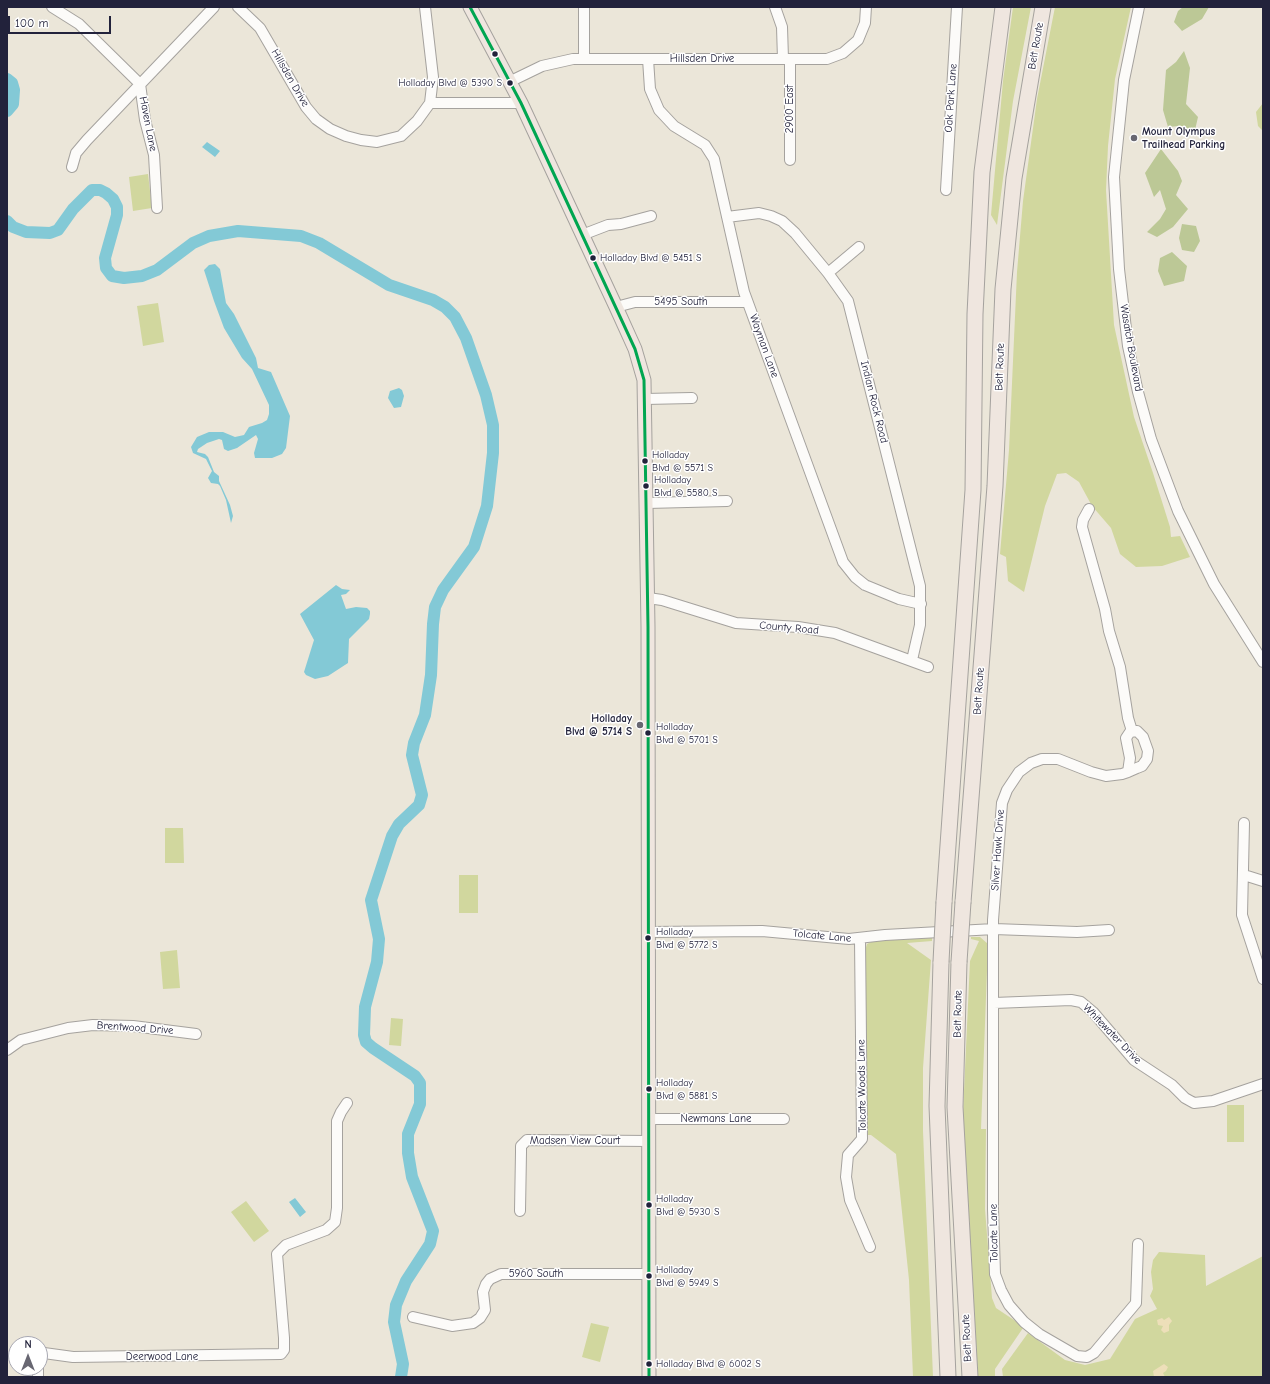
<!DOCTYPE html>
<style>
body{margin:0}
#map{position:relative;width:1270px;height:1384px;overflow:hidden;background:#ebe6d9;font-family:"Comic Neue",sans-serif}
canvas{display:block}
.frame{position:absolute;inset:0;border:8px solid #22223b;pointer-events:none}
.north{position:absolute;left:8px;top:1336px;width:40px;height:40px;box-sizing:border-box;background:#fff;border:1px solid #a7a7b1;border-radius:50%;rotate:0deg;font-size:11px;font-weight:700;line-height:16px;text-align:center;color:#22223b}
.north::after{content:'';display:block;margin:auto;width:14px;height:18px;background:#686772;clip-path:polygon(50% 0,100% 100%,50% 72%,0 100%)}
.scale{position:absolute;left:8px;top:16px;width:103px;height:18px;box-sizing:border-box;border:2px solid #22223b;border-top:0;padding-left:5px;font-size:12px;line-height:14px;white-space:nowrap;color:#22223b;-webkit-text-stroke:3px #fff;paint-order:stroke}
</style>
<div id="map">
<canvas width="1270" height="1384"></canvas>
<div class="frame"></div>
<div class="north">N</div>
<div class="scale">100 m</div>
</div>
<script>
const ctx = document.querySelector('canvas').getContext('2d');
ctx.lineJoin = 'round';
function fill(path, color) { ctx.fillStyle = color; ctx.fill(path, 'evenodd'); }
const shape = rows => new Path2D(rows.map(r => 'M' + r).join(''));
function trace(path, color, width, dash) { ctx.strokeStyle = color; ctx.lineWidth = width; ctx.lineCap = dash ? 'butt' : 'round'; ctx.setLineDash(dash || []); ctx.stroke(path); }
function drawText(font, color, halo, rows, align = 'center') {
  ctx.font = font + ' "Comic Neue",sans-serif'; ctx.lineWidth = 3; ctx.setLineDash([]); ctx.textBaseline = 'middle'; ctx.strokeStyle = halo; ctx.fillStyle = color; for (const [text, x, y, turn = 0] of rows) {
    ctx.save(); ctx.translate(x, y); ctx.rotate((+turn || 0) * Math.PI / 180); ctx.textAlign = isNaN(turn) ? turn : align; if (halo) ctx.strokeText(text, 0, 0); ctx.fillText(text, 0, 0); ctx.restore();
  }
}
const green = shape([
 [1013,7,1031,7,1013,101,997,225,991,215,1003,81],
 [1055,7,1131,7,1115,79,1108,146,1106,190,1114,325,1134,417,1153,473,1170,527,1171,537,1180,536,1190,557,1162,566,1136,567,1120,554,1111,528,1092,506,1079,482,1066,473,1057,474,1045,506,1024,592,1008,581,1006,557,1000,554,1009,450,1017,272,1023,201,1037,99],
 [1263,103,1263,131,1258,126,1256,112],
 [148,174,152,208,133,211,129,177],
 [158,303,164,342,143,346,137,306],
 [165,828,183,828,184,863,165,863],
 [459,875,478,875,478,913,459,913],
 [971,937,980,937,988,944,981,1129,986,1129,985,1209,992,1298,996,1308,1017,1322,1023,1328,995,1369,995,1377,978,1377,963,1113,970,961,979,941,971,939],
 [932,938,932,941,907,943,931,960,923,1068,923,1131,933,1377,913,1377,909,1280,896,1154,871,1135,868,1135,865,1097,865,951,867,944,873,941],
 [177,950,180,988,163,989,160,952],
 [391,1018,403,1019,401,1046,389,1045],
 [1227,1105,1244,1105,1244,1142,1227,1142],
 [246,1201,269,1231,254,1242,231,1212],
 [1159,1252,1205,1255,1206,1286,1263,1256,1263,1377,1003,1377,1002,1369,1028,1333,1065,1360,1085,1365,1110,1359,1135,1319,1157,1309,1150,1296,1153,1289,1151,1272,1153,1260],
 [591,1323,609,1327,600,1362,582,1357]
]);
const forest = shape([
 [1183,7,1209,7,1202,19,1182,31,1174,22,1178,11],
 [1184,51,1190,68,1186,104,1198,117,1195,130,1179,126,1168,127,1163,110,1166,70,1176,62],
 [1161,149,1178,171,1182,181,1176,195,1188,209,1173,227,1157,237,1147,232,1160,219,1166,209,1160,190,1154,197,1145,173],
 [1182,224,1196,226,1200,241,1194,252,1182,250,1179,238],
 [1172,252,1187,266,1184,281,1164,286,1158,271,1160,258]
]);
const sand = shape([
 [1169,1317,1172,1321,1169,1325,1169,1331,1164,1333,1161,1330,1163,1326,1158,1325,1157,1320,1162,1318,1164,1320],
 [1164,1364,1168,1367,1166,1371,1163,1373,1165,1377,1154,1377,1153,1371]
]);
const water = shape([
 [207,142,220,151,215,157,202,147],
 [215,264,220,269,226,303,234,314,256,358,258,368,271,372,290,416,286,448,282,454,272,458,255,458,254,453,258,439,256,435,237,448,228,451,224,449,222,440,219,439,207,443,198,449,197,452,205,454,208,457,214,472,219,476,219,481,230,505,233,516,231,523,226,500,220,486,218,484,211,483,208,478,212,471,206,459,193,453,191,447,197,437,209,432,223,432,235,437,244,435,249,427,262,423,267,420,269,414,269,405,252,369,242,358,224,328,214,301,204,270,209,265],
 [399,388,402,390,404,396,401,407,394,408,388,398,390,391],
 [336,585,342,589,350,590,346,594,341,595,346,609,356,607,367,608,370,611,370,614,369,619,349,639,348,663,328,676,315,679,306,675,304,672,314,640,300,614],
 [295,1198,306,1212,300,1217,289,1202]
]);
const river = shape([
 [7,79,12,83,14,90,13,104,7,111],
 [7,221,13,227,26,232,50,233,58,230,73,209,92,190,100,190,106,193,113,199,117,207,117,215,105,258,106,268,112,276,124,278,142,276,157,270,193,243,209,236,238,231,301,236,319,243,389,285,433,300,445,307,455,317,466,338,486,395,493,425,493,453,487,506,474,547,443,590,435,607,433,624,431,675,425,715,414,743,412,755,422,795,419,805,399,824,392,836,371,900,379,939,377,962,365,1007,364,1035,366,1042,373,1048,415,1076,420,1083,420,1104,408,1134,408,1153,412,1177,433,1231,430,1244,406,1281,396,1305,394,1322,403,1364,401,1377]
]);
const minor = shape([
 [52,7,79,24,140,84,145,120,154,155,157,208],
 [238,7,260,28,306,107,316,119,330,129,346,136,361,140,377,142,401,136,417,121,430,103,521,103],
 [425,7,433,77,430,103],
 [775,7,782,27,783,59],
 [1139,7,1124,80,1114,177,1119,269,1128,346,1138,392,1151,439,1178,511,1214,584,1263,662],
 [584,59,584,7],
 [648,59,650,89,659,110,674,126,705,145,714,159,744,292,843,562,855,577,865,585,899,599,921,604],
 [790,59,790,160],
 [509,82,542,66,573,59,827,59,843,53,858,40,865,23,866,7],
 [72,167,76,153,87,140,214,7],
 [946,190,957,7],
 [727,217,759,213,771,216,782,221,795,233,828,273,848,301,920,586,920,625,912,660],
 [582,235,608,225,621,224,651,216],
 [828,273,859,247],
 [616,307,635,302,747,302],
 [645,399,692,398],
 [647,503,727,501],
 [1089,509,1083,520,1082,527,1105,609,1109,631,1120,667,1128,718,1132,731],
 [648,598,662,600,736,623,798,627,835,633,928,667],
 [1128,772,1130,758,1126,738,1130,732,1137,731,1143,737,1148,751,1147,759,1142,766,1137,768,1128,772,1122,774,1106,776,1091,772,1058,759,1042,759,1031,763,1019,772,1007,790,1002,803,993,920,993,1209,995,1274,1001,1290,1009,1305,1024,1322,1039,1334,1077,1356,1087,1357,1094,1353,1136,1303,1138,1244],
 [1244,823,1242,915,1263,979],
 [1244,875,1263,881],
 [649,932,762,931,849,939,885,935,994,929,1077,932,1109,930],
 [860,939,862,1139,848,1155,846,1177,850,1200,870,1247],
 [994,1003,1071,1000,1081,1002,1093,1012,1134,1060,1172,1085,1185,1098,1194,1103,1213,1101,1263,1084],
 [7,1050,21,1040,68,1028,93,1025,133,1026,196,1034],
 [649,1119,784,1119],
 [520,1211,521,1152,521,1146,527,1140,649,1141],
 [413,1317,452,1326,473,1323,480,1318,485,1310,483,1292,486,1284,490,1279,501,1274,649,1274],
 [40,1356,44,1353,73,1357,281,1354,284,1350,284,1338,277,1254,286,1245,326,1230,335,1222,337,1208,337,1121,341,1112,347,1103],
 [38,1368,38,1377]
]);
const major = shape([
 [470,7,521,103,616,307,635,349,644,380,648,627,649,1377]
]);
const highway = shape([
 [944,902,973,490,975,314,982,172,1003,7],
 [963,902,995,486,1003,289,1014,178,1043,7],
 [941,962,937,1106,948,1377],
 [959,962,955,1107,970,1377]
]);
const highwayBridge = shape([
 [941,962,944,902],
 [959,962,963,902]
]);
const bus1 = shape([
 [470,7,521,103,635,349,644,380,648,627,649,1377]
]);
const markers = [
 [495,54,3.5,"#22223b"],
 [510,83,3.5,"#22223b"],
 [1134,138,4,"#686772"],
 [593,258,3.5,"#22223b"],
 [645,461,3.5,"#22223b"],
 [646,486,3.5,"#22223b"],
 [640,725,4,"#686772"],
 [648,733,3.5,"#22223b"],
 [648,938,3.5,"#22223b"],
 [649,1089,3.5,"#22223b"],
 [649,1205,3.5,"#22223b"],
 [649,1276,3.5,"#22223b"],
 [649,1364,3.5,"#22223b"]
];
const busNames = [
 ["Holladay Blvd @ 5390 S",502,83,"right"],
 ["Holladay Blvd @ 5451 S",600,258],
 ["Holladay",652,455],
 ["Blvd @ 5571 S",652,468],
 ["Holladay",654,480],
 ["Blvd @ 5580 S",654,493],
 ["Holladay",656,727],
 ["Blvd @ 5701 S",656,740],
 ["Holladay",656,932],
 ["Blvd @ 5772 S",656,945],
 ["Holladay",656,1083],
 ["Blvd @ 5881 S",656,1096],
 ["Holladay",656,1199],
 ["Blvd @ 5930 S",656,1212],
 ["Holladay",656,1270],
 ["Blvd @ 5949 S",656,1283],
 ["Holladay Blvd @ 6002 S",656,1364]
];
const streetNames = [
 ["Belt Route",1036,46,-80],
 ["Hillsden Drive",702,59],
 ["Hillsden Drive",290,78,60],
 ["Oak Park Lane",951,98,-86],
 ["2900 East",790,109,-90],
 ["Haven Lane",148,124,79],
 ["5495 South",681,302],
 ["Wayman Lane",764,346,70],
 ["Wasatch Boulevard",1131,348,80],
 ["Belt Route",1000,367,-88],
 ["Indian Rock Road",874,402,76],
 ["County Road",789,628,5],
 ["Belt Route",979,691,-86],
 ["Silver Hawk Drive",998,850,-86],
 ["Tolcate Lane",822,936,5],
 ["Belt Route",958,1014,-89],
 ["Brentwood Drive",135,1028,4],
 ["Whitewater Drive",1112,1034,46],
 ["Tolcate Woods Lane",862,1086,-91],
 ["Newmans Lane",716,1119],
 ["Madsen View Court",575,1141],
 ["Tolcate Lane",994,1233,-91],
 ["5960 South",536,1274],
 ["Belt Route",967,1338,-93],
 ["Deerwood Lane",162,1357]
];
const poiNames = [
 ["Mount Olympus",1142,132],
 ["Trailhead Parking",1142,145],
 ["Holladay",632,719,"right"],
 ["Blvd @ 5714 S",632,732,"right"]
];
fill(green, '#d1d79e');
fill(forest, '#bcc896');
fill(sand, '#eddfb9');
fill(water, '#83c9d6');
trace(river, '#83c9d6', 12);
trace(minor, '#a5a29e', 12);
trace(major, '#a5a29e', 15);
trace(highway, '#a5a29e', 17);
trace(minor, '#fcfbf9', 10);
trace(major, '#efe6df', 13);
trace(highway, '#efe6df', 15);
trace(highwayBridge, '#a5a29e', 17, []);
trace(highwayBridge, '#efe6df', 15);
trace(bus1, '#00a651', 3);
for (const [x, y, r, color] of markers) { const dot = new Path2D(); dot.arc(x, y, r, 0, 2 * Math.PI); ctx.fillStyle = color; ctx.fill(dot); trace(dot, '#fff', 1.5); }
drawText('10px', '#22223b', '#fff', busNames, 'left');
drawText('11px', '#22223b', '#fff', streetNames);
drawText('bold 11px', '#22223b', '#fff', poiNames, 'left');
</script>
